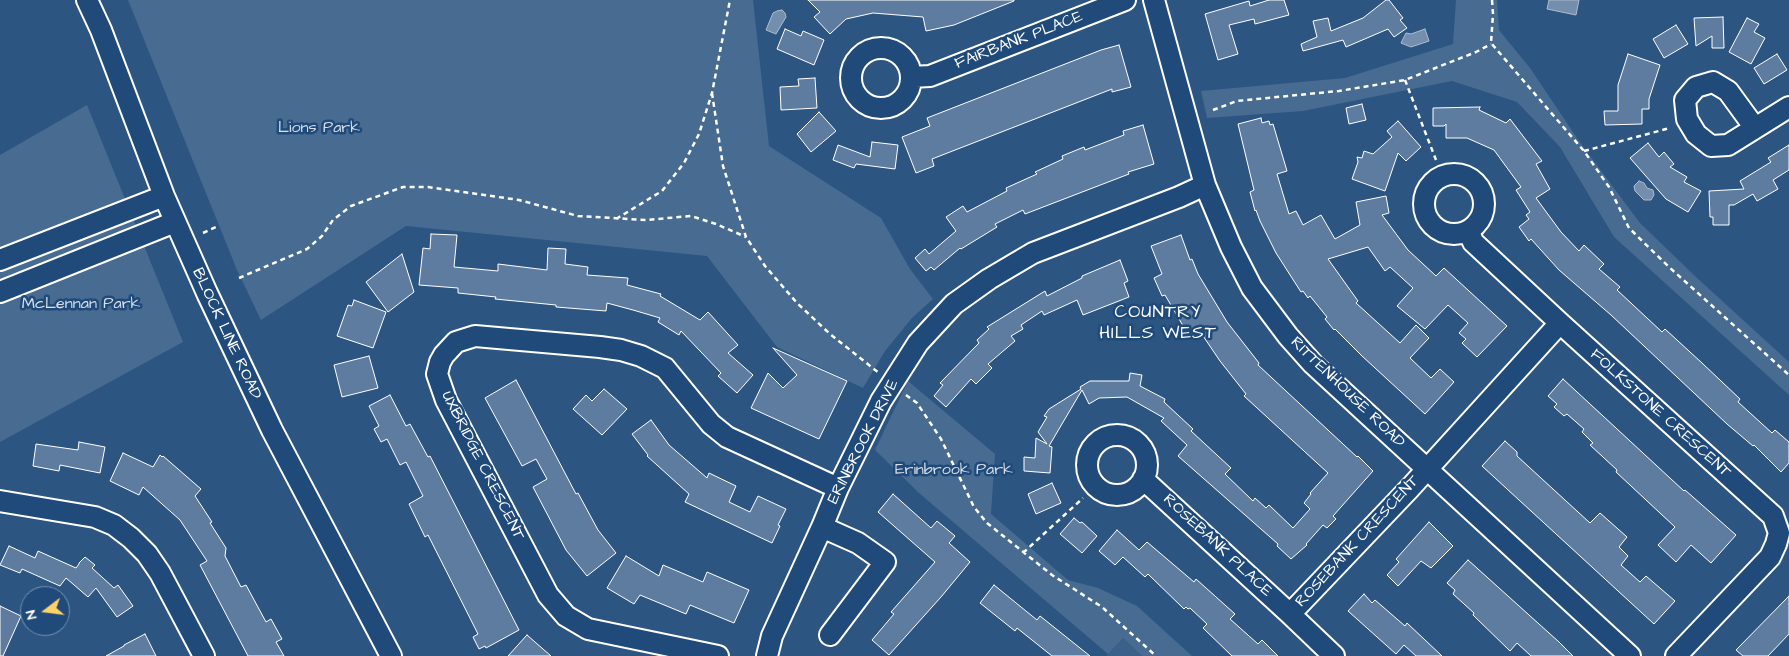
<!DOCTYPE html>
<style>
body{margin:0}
#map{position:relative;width:1789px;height:656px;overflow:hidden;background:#2c5582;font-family:"Architects Daughter",sans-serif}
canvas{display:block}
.north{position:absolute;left:20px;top:586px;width:50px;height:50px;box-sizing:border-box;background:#1f4a7a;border:1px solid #7992af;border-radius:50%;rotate:255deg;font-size:14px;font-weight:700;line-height:20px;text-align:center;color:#fff}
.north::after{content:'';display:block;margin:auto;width:18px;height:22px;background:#ffd166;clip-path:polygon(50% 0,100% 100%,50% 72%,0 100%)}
</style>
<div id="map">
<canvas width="1789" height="656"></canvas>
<div class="north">N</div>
</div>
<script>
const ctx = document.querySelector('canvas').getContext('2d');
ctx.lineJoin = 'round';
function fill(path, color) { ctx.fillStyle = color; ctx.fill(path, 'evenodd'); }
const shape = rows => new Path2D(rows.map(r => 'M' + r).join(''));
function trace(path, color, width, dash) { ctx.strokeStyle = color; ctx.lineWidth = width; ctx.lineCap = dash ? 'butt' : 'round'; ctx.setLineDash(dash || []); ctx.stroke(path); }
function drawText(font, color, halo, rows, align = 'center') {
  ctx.font = font + ' "Architects Daughter",sans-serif'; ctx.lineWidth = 5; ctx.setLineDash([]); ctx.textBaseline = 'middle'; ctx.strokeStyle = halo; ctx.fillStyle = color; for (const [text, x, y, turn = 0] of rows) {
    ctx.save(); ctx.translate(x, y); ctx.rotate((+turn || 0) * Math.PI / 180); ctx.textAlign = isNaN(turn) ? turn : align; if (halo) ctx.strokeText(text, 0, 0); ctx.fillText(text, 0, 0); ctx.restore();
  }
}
const built = shape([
 [1123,638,1142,656,1106,656]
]);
const green = shape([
 [128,0,753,0,769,146,881,218,910,269,933,299,912,318,885,351,863,388,777,347,707,256,406,226,261,320,237,270],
 [1456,0,1497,0,1499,30,1530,68,1581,144,1640,223,1696,277,1789,362,1789,395,1614,237,1560,147,1517,102,1452,81,1303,111,1207,118,1201,91,1345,78,1453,44],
 [87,105,183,342,0,442,0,155],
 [908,381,995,454,991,514,1068,580,1098,588,1137,606,1192,656,1142,656,1123,638,1108,654,919,493,875,450]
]);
const water = shape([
 [1549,0,1579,0,1576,15,1547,9,1549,0],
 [782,10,785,13,786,17,776,34,766,30,773,13,777,11,782,10],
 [1425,29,1429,41,1411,47,1401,43,1406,33,1411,34,1425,29],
 [1639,181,1644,183,1647,188,1653,190,1654,195,1651,200,1644,200,1635,191,1634,186,1639,181]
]);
const building = shape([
 [808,0,1014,0,1014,1,954,25,926,31,923,17,873,13,846,19,830,34,814,17,820,12,808,0],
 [1269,0,1284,0,1289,15,1255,24,1254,19,1229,25,1238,54,1218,60,1205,14,1249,1,1250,6,1269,0],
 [1386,0,1389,0,1403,18,1400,20,1407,28,1394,37,1388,29,1346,47,1343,40,1303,51,1301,44,1317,37,1313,21,1328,18,1331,31,1363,18,1386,0],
 [1723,17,1724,48,1712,48,1712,36,1696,46,1694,18,1723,17],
 [1747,18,1759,24,1754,32,1765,38,1751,64,1729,52,1747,18],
 [1676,25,1688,44,1664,58,1653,39,1676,25],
 [785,29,801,36,803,31,824,40,814,65,777,49,785,29],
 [1119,45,1131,87,1112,92,1112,89,932,159,934,166,916,173,902,137,930,126,927,118,1101,50,1119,45],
 [1628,54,1660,65,1649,99,1649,109,1642,109,1642,124,1605,125,1604,111,1618,111,1618,85,1628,54],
 [1777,54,1787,70,1764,84,1754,68,1777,54],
 [815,78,817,108,781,110,780,87,799,86,798,79,815,78],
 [1362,104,1366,120,1349,124,1346,108,1362,104],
 [1480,107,1479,110,1506,123,1510,119,1542,161,1536,164,1550,189,1536,198,1561,232,1579,251,1584,245,1604,264,1599,269,1620,287,1617,290,1662,332,1665,329,1702,363,1740,399,1738,402,1772,433,1775,430,1789,442,1789,463,1781,472,1754,445,1753,446,1727,424,1611,315,1559,270,1531,239,1529,241,1519,227,1529,219,1526,215,1530,212,1516,190,1521,187,1494,150,1467,138,1446,138,1446,124,1444,126,1433,126,1433,108,1480,107],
 [819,112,836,131,811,152,797,134,819,112],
 [1261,118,1262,123,1269,121,1270,125,1273,124,1287,171,1277,174,1289,214,1296,211,1303,225,1321,215,1335,239,1360,225,1356,202,1386,196,1389,213,1382,215,1408,250,1436,276,1444,268,1507,326,1477,357,1462,343,1466,339,1459,333,1468,323,1448,305,1425,329,1397,306,1413,288,1390,267,1385,271,1368,247,1328,259,1358,301,1356,303,1400,343,1416,325,1429,338,1410,358,1431,378,1440,369,1454,382,1425,414,1362,356,1335,329,1334,330,1325,319,1327,317,1310,296,1308,298,1303,291,1301,292,1276,253,1260,221,1256,210,1255,211,1250,192,1254,190,1238,124,1261,118],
 [1398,121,1421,147,1406,161,1398,153,1385,191,1352,179,1358,162,1357,157,1362,158,1364,151,1373,154,1392,137,1387,131,1398,121],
 [1143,125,1154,164,1128,172,1129,174,1025,214,1023,210,995,224,997,227,961,249,960,248,934,270,931,267,926,271,915,258,925,249,929,254,956,231,946,217,963,206,967,212,1007,191,1006,188,1037,174,1035,172,1063,159,1062,156,1084,147,1085,150,1124,135,1123,131,1143,125],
 [872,142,898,145,895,169,856,164,854,168,833,160,838,145,870,157,872,142],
 [1648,143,1659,157,1664,152,1674,164,1670,167,1687,177,1684,182,1701,191,1688,212,1666,199,1630,158,1648,143],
 [1789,145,1789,170,1773,180,1778,189,1757,201,1753,194,1734,205,1729,205,1729,225,1713,225,1713,217,1710,217,1709,191,1744,189,1740,181,1771,162,1768,158,1789,145],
 [431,234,457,235,454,267,498,271,498,264,547,270,548,248,566,249,565,264,588,267,587,275,628,278,627,285,661,294,660,296,700,320,708,312,738,345,728,353,753,375,737,393,718,376,721,373,681,331,679,335,658,322,660,318,633,310,607,303,606,311,556,307,556,305,495,299,496,297,458,293,458,288,419,285,423,248,430,249,431,234],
 [1181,235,1190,260,1192,259,1198,274,1227,322,1259,363,1258,365,1357,457,1358,456,1373,471,1333,516,1336,519,1327,528,1323,525,1306,544,1307,545,1291,559,1277,546,1278,544,1178,456,1187,445,1161,421,1164,418,1127,397,1099,398,1089,404,1082,390,1049,446,1052,447,1050,473,1024,471,1024,457,1035,458,1036,438,1047,444,1038,432,1047,417,1044,416,1049,409,1081,389,1080,387,1090,381,1129,381,1130,373,1142,375,1140,386,1165,399,1164,402,1193,429,1191,431,1231,468,1225,474,1253,501,1255,498,1266,508,1269,505,1293,528,1310,509,1304,503,1311,494,1310,493,1328,473,1244,396,1246,394,1220,361,1199,330,1189,336,1165,295,1162,296,1154,278,1162,274,1151,246,1181,235],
 [402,254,414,292,388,312,366,282,402,254],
 [1120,260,1128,281,1124,283,1129,297,1083,315,1077,300,1044,315,1042,311,1021,325,1023,329,1011,336,1015,341,988,364,992,368,976,384,971,379,946,407,934,396,943,385,940,383,979,343,977,340,989,329,987,327,1045,291,1047,296,1082,278,1082,276,1120,260],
 [354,300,386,312,373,348,337,336,348,305,352,306,354,300],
 [773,348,847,381,819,439,751,408,768,373,783,388,797,375,773,348],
 [369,356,378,388,342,397,334,365,369,356],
 [1563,379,1684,491,1685,490,1736,535,1711,563,1691,545,1676,562,1658,545,1675,527,1616,472,1617,470,1590,445,1593,443,1582,432,1584,429,1567,414,1564,416,1554,407,1557,404,1548,396,1563,379],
 [516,380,576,494,578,493,598,530,616,553,587,576,566,550,533,487,547,479,536,459,522,466,485,398,516,380],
 [604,389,627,409,602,435,573,409,586,395,592,401,604,389],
 [390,395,406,426,410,424,428,457,430,456,519,630,486,648,485,646,479,649,473,637,478,634,428,535,425,537,409,504,423,496,406,462,400,465,387,439,381,442,374,429,379,426,369,406,390,395],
 [651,420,669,445,707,478,709,473,736,486,729,502,750,512,758,496,786,509,778,525,780,526,772,543,685,502,689,494,647,456,648,455,632,434,651,420],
 [1505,441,1517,452,1517,456,1590,523,1600,513,1627,537,1619,547,1628,556,1621,565,1640,582,1646,576,1675,601,1654,624,1482,466,1505,441],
 [79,442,105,447,100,473,60,465,59,471,33,466,36,444,78,450,79,442],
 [123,453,153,467,160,455,162,457,163,456,201,489,195,496,212,522,210,523,226,548,225,556,241,587,246,585,266,622,271,619,282,639,276,642,284,656,248,656,200,565,207,561,180,520,143,487,139,495,110,481,123,453],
 [1052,483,1061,503,1036,514,1028,494,1052,483],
 [893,494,931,528,937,521,955,536,949,543,970,562,941,597,889,655,872,640,894,614,891,612,935,562,878,512,893,494],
 [1074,518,1080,523,1082,522,1097,536,1082,553,1060,534,1074,518],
 [1429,522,1453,546,1431,568,1421,561,1398,586,1387,575,1399,562,1396,559,1429,522],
 [1117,530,1139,550,1147,542,1194,582,1196,579,1235,614,1230,619,1258,644,1262,640,1278,656,1232,656,1203,628,1207,624,1190,608,1188,609,1186,607,1184,609,1148,574,1145,577,1123,557,1115,565,1099,551,1117,530],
 [9,546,35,558,38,551,76,568,79,564,79,563,85,557,95,565,92,568,114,588,118,585,133,606,117,617,96,588,88,597,66,578,60,586,22,569,20,573,0,565,9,546],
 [626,556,659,576,663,565,703,582,707,572,749,590,734,623,690,605,686,614,640,595,634,604,607,588,626,556],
 [1468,560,1559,642,1573,656,1531,656,1517,643,1510,651,1473,615,1474,613,1453,594,1455,590,1447,583,1468,560],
 [994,585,1037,620,1040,616,1090,656,1052,656,1017,628,1015,631,980,603,994,585],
 [1364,594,1372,603,1375,600,1405,626,1407,623,1442,656,1416,656,1404,645,1396,654,1348,611,1364,594],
 [1789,596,1789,634,1768,656,1743,656,1736,650,1789,596],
 [0,606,21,616,3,656,0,656,0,606],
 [145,634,156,656,106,656,124,646,124,645,145,634],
 [527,635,551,656,508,656,527,635]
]);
const path = shape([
 [1492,0,1493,14,1491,43,1584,151,1609,187,1629,228,1669,267,1789,375],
 [1405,80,1436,160],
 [712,93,723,166,746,237,765,266,797,303,830,334,879,373],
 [1213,110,1237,101,1339,91,1405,80,1476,52,1491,44],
 [1584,151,1670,128],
 [616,219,662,191,684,163,699,134,712,93,730,0],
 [203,233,218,226],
 [239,278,307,249,322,236,333,220,351,206,403,187,428,187,519,200,578,216,646,220,691,216,716,224,746,237],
 [906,395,917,403,941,439,974,507,987,523,1052,575,1102,607,1156,656],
 [1023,553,1083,498]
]);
const minor = shape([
 [87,0,101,30,164,196,207,293,272,430,391,656],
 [1154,0,1205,185,1231,247,1252,288,1288,336,1313,364,1630,656],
 '851 78a30 30 0 1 1 60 0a30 30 0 1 1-60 0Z',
 [911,77,930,76,1125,0],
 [1755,128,1728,91,1713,82,1696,87,1685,100,1687,119,1696,134,1711,146,1728,145,1789,107],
 '1424 204a30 30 0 1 1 60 0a30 30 0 1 1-60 0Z',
 [1469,231,1473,242,1560,323,1773,516,1779,533,1776,544,1770,557,1676,656],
 [0,260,164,196],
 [0,292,175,222],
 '1087 465a30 30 0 1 1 60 0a30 30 0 1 1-60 0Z',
 [1143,479,1290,614,1334,656],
 [0,501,95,517,114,525,131,538,147,554,160,573,204,656],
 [822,527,858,543,885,562,830,635],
 [1290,614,1410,488,1560,323],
 [718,656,588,629,566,616,548,595,446,400,437,374,440,362,444,355,456,342,475,336,600,347,621,350,641,356,665,368,711,424,727,437,838,488],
 [767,656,772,636,822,527,838,488,881,401,918,343,954,304,989,279,1033,253,1179,197,1205,185]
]);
const streetNames = [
 ["FAIRBANK PLACE",1019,41,-21],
 ["BLOCK LINE ROAD",226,334,65],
 ["RITTENHOUSE ROAD",1347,393,44],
 ["FOLKSTONE CRESCENT",1660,414,42],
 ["ERINBROOK DRIVE",864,442,-63],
 ["UXBRIDGE CRESCENT",482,466,63],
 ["ROSEBANK CRESCENT",1358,542,-47],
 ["ROSEBANK PLACE",1217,546,43]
];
const parkNames = [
 ["Lions Park",319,129],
 ["McLennan Park",81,305],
 ["Erinbrook Park",954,471]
];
const neighbourhoodNames = [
 ["COUNTRY",1158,313],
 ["HILLS WEST",1158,334]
];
fill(built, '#3b618b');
fill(green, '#486b92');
fill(water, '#748fad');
trace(water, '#acbcce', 1);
fill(building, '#5e7c9f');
trace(building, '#fff', 1);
trace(minor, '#fff', 24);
trace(path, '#fff', 2.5, [5, 4]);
trace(minor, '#1f4a7a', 20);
drawText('16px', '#fff', '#1f4a7a', streetNames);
drawText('16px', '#dae1e9', '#1f4a7a', parkNames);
ctx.letterSpacing = '1px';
drawText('18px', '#fff', '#1f4a7a', neighbourhoodNames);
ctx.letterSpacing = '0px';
</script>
